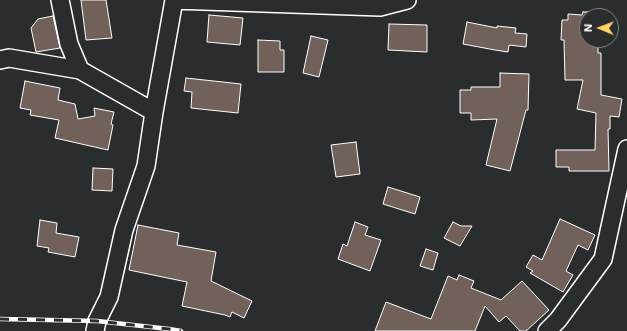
<!DOCTYPE html>
<style>
body{margin:0}
#map{position:relative;width:627px;height:331px;overflow:hidden;background:#2a2d2e;font-family:Mali,sans-serif}
canvas{display:block}
.north{position:absolute;left:579px;top:8px;width:40px;height:40px;box-sizing:border-box;background:#2a2d2e;border:1px solid #7f8182;border-radius:50%;rotate:271deg;font-size:11px;font-weight:700;line-height:16px;text-align:center;color:#fff}
.north::after{content:'';display:block;margin:auto;width:14px;height:18px;background:#ffd166;clip-path:polygon(50% 0,100% 100%,50% 72%,0 100%)}
</style>
<div id="map">
<canvas width="627" height="331"></canvas>
<div class="north">N</div>
</div>
<script>
const ctx = document.querySelector('canvas').getContext('2d');
ctx.lineJoin = 'round';
function fill(path, color) { ctx.fillStyle = color; ctx.fill(path, 'evenodd'); }
const shape = rows => new Path2D(rows.map(r => 'M' + r).join(''));
function trace(path, color, width, dash) { ctx.strokeStyle = color; ctx.lineWidth = width; ctx.lineCap = dash ? 'butt' : 'round'; ctx.setLineDash(dash || []); ctx.stroke(path); }
const building = shape([
 [81,0,106,0,112,38,86,40,81,0],
 [583,12,599,12,599,16,587,16,587,40,598,40,598,53,601,53,601,95,622,99,619,117,610,116,610,129,608,129,609,171,569,171,569,167,556,167,556,150,595,150,596,113,577,109,583,80,565,80,564,40,561,40,562,20,568,20,568,14,582,15,583,12],
 [209,15,243,18,240,45,207,42,209,15],
 [53,16,60,48,36,52,31,28,38,19,53,16],
 [467,22,497,28,497,26,516,28,515,33,527,34,526,47,509,45,508,52,495,50,463,44,467,22],
 [389,24,427,25,427,52,388,50,389,24],
 [311,36,328,40,319,77,303,73,311,36],
 [258,40,280,41,280,50,284,50,284,72,258,72,258,40],
 [500,73,529,74,528,110,526,110,510,171,486,165,497,119,471,120,471,113,460,113,460,90,471,90,471,87,500,87,500,73],
 [186,78,241,84,238,113,191,108,192,92,184,91,186,78],
 [25,81,60,88,58,100,75,104,78,119,95,116,94,108,114,112,111,124,113,125,108,150,55,138,59,120,30,115,31,110,20,108,25,81],
 [356,142,360,174,336,177,331,145,356,142],
 [93,168,113,169,112,191,92,190,93,168],
 [388,187,420,197,415,214,383,204,388,187],
 [560,219,595,235,588,250,578,245,566,271,573,275,563,292,530,273,533,271,526,267,533,255,542,260,560,219],
 [40,220,57,223,56,233,79,237,75,257,48,252,49,248,37,246,40,220],
 [355,222,368,227,365,235,381,240,370,271,338,259,343,244,347,246,355,222],
 [453,222,461,226,472,226,460,246,444,238,453,222],
 [138,225,179,233,177,245,216,252,211,281,252,301,244,318,232,312,230,317,225,315,182,306,187,282,129,270,138,225],
 [426,249,438,253,433,270,420,266,426,249],
 [459,275,474,281,471,288,501,300,522,281,549,310,526,331,520,331,506,316,499,322,485,306,475,331,375,331,386,302,431,319,448,276,457,280,459,275]
]);
const street = shape([
 [60,0,69,44,80,70,154,112],
 [174,0,380,7,407,0],
 [0,60,9,58,80,70],
 [95,331,97,321,109,297,124,230,146,166,154,112,174,0],
 [547,331,558,320,603,259,627,149]
]);
const rail = shape([
 [0,319,97,321,169,329,181,331]
]);
fill(building, '#72615a');
trace(building, '#fff', 1);
trace(street, '#fff', 20);
trace(street, '#2a2d2e', 17);
trace(rail, '#fff', 4.5);
trace(rail, '#2a2d2e', 3, [9]);
</script>
